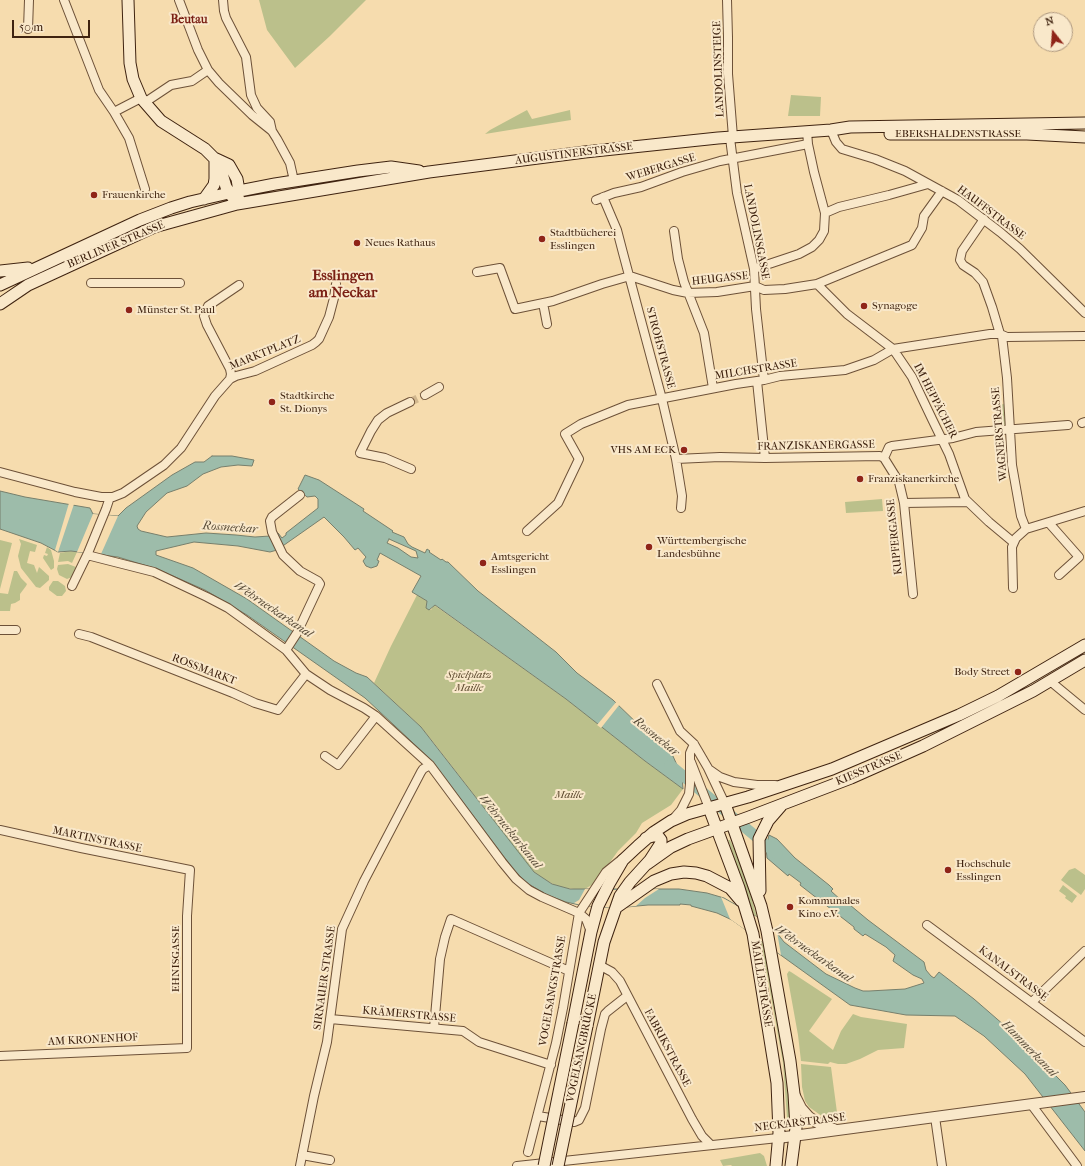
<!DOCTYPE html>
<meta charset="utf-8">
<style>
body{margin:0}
#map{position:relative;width:1085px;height:1166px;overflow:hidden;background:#f6dcae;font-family:"IM FELL French Canon",serif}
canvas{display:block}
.north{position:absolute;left:1033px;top:12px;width:40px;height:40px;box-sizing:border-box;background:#f9e8ca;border:1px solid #af9980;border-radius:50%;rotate:343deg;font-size:11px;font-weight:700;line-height:16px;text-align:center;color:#3f2310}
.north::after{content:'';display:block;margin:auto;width:14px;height:18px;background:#8f2418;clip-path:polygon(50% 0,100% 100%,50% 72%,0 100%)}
.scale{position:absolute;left:12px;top:20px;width:78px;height:18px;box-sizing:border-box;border:2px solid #3f2310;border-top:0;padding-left:5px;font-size:12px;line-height:14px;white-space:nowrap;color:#3f2310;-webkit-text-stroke:3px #f9e8ca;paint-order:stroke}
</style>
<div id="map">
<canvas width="1085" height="1166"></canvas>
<div class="north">N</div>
<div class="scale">50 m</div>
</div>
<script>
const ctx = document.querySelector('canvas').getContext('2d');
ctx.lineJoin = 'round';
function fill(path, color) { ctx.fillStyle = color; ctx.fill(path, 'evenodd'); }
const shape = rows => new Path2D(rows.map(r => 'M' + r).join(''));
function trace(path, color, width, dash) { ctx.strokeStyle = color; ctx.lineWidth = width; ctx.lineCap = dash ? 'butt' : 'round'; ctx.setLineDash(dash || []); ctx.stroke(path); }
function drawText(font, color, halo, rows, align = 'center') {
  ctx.font = font + ' "IM FELL French Canon",serif'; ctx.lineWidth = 4; ctx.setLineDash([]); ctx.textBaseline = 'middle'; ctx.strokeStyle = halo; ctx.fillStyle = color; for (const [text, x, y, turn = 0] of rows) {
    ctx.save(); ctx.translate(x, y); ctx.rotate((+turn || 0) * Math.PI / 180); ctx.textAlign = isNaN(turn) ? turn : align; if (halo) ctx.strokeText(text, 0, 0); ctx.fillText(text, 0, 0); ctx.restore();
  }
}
const green = shape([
 [259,0,366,0,330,36,295,68,267,30],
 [791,95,821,97,820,116,788,116],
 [527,110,532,119,570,110,571,120,485,134,490,130],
 [1005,404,1007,427,998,428,996,405],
 [882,499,883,511,846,513,845,502],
 [19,539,37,545,35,552,30,551,27,563,34,565,37,573,39,567,49,576,49,580,40,588,36,587,21,568,18,556,21,544],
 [0,540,12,543,0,589],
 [47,547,51,550,54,561,54,568,51,570,43,558,44,555,47,556,48,554,45,553],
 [71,551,77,552,72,563,68,561,58,562,60,553],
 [68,564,76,567,72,577,67,579,59,575,57,569,58,565],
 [14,571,17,571,21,578,27,584,26,586,20,594,20,600,15,603,11,604,10,611,0,611,0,593,8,594],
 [53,581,58,581,65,586,66,591,62,596,57,596,49,590,49,587],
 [417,595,427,601,426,607,431,610,434,605,566,699,645,761,683,789,671,805,642,823,636,833,618,851,595,883,585,889,581,890,559,887,545,880,534,872,434,743,421,727,374,683,391,646],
 [728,840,730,840,733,846,747,883,757,917,754,915],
 [1075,868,1085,875,1085,889,1081,895,1061,880,1069,870],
 [1063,885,1077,896,1072,903,1065,898,1066,896,1059,891],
 [761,941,764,943,785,1063,790,1097,790,1118,787,1118,783,1063],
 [789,971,791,972,832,999,809,1031,833,1050,841,1031,853,1014,861,1017,907,1024,904,1048,878,1050,860,1059,846,1064,838,1064,830,1062,828,1064,801,1061,798,1035,787,974],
 [801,1064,831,1067,838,1120,826,1119,809,1107,805,1101,802,1087],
 [760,1153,764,1156,767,1166,732,1166,731,1165,723,1166,720,1160]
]);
const water = shape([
 [212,456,232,456,254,460,252,466,238,465,221,467,203,474,187,486,167,493,146,512,137,526,138,529,141,531,167,537,206,533,236,535,255,537,270,536,278,533,282,538,286,535,286,533,318,508,318,499,315,496,307,497,298,489,305,475,319,480,364,509,363,511,393,531,392,532,404,537,408,544,412,547,425,553,427,549,430,551,429,552,441,560,442,559,446,562,448,562,478,591,556,652,577,673,613,700,643,729,672,754,682,776,683,789,645,761,566,699,435,605,429,610,426,608,427,601,412,592,421,576,380,553,377,560,379,561,377,566,371,568,366,566,363,561,366,557,358,548,355,550,344,537,324,517,277,550,270,552,238,546,194,542,156,551,156,555,193,568,247,599,334,661,356,673,367,677,421,727,534,872,552,884,570,889,679,889,707,893,724,898,757,917,774,929,784,942,826,974,855,988,863,991,869,991,905,989,924,983,922,979,913,975,893,961,895,955,886,947,865,934,863,936,854,929,854,927,800,885,801,883,789,874,788,876,767,858,766,848,769,835,777,839,795,858,829,885,833,889,831,891,842,901,844,900,868,920,924,962,926,970,931,976,934,978,939,972,974,999,1012,1032,1065,1085,1085,1112,1085,1151,1025,1074,984,1036,955,1016,906,1015,850,1005,732,920,717,913,691,906,691,905,680,904,680,905,648,905,616,908,584,906,566,902,547,895,527,883,514,870,432,761,394,725,365,698,247,615,205,590,157,569,118,557,71,551,58,552,41,543,0,529,0,491,25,497,90,508,93,514,118,516,126,508,172,475,195,462,204,462,212,456],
 [389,539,416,551,418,558,411,557,398,548,387,543,389,539]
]);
const pier = shape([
 [69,503,74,504,58,552,55,550],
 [93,514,118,516,101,554,77,552],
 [617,701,620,704,601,728,597,725],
 [585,889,614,890,659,889,645,898,636,906,616,908,584,906,574,903,579,900],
 [721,897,757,917,774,929,777,932,781,955,730,919]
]);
const canal = shape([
 [670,765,777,854]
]);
const minorTunnel = shape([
 [410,402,425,395]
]);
const minor = shape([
 [64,0,99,90,114,112,129,138,145,189],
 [179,0,198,50,208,70,219,83,252,115,272,131,277,139,290,163,294,181],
 [223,0,224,11,226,18,246,57,251,95,257,108,270,122,272,131],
 [727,0,728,37,728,74,733,137],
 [28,29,29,0],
 [144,103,171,85,192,81,208,70],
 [114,112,141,98],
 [831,130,836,142,842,149,875,159,905,171,958,200,1000,232,1020,249,1085,313],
 [807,131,808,144,814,172,825,213],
 [730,138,737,193,754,269,756,309,764,380],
 [603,197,617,230,623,253,662,399,676,459,682,496,681,508],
 [596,200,614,193,641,187,682,172,720,161,808,144],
 [984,219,962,251,960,260,963,265,975,273,983,282,992,307,1000,334],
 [674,231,678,259,684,282,704,333,713,388],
 [754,269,799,254,812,247,819,240,824,231,825,213,839,207,889,195,928,184],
 [477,272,500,268,515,309,553,301,602,284,630,276,673,290,688,293,717,292,755,286,764,290,785,289,817,284,912,245,922,228,924,216,942,191],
 [91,283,180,283],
 [817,284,847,314,893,349,912,377,932,419,949,454,965,499,989,522,1013,542],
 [543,303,547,324],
 [1002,336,1007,378,1012,465,1021,516,1026,529],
 [230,379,231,374,230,369,207,325,204,316,208,306,239,285],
 [757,381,765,458],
 [425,395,439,387],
 [410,402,387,413,378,420,371,431,360,453,385,458,411,469],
 [1082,423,1085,422],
 [884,458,889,447,892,446,953,438,976,432,1068,425],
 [884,458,899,482,904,503,913,594],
 [676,459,720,457,765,458,880,456,884,458],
 [0,472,75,492,101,497,113,497,123,493,164,465,181,448,215,396,230,379,236,376,255,371,312,345,316,342,319,339,329,317,334,298,336,284],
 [904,503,968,502],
 [1049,523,1079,557,1059,575],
 [527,531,558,503,579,459,565,434,581,424,628,405,736,384,764,380,780,376,845,370,874,360,893,349,990,334,1000,334,1007,337,1085,336],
 [87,555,154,572,207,597,228,608,286,650,306,674,330,690,364,708,376,716,430,765,502,862,516,879,529,890,542,897,579,913,586,919,591,932],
 [72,586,88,553,106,509,110,497],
 [1013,588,1012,547,1016,538,1026,529,1085,511],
 [0,630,16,630],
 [79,634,91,637,233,693,255,703,278,710,306,674],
 [286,650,297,633,320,584,318,581,300,571,283,555,272,532,270,521,272,517,300,495],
 [1050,681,1085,710],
 [657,684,680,731,694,744,708,768,725,804],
 [325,756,338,765,376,716],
 [691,762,709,808],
 [710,770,720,777,734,782,757,785,775,785],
 [674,818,681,810,689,794,690,784,690,753,694,744],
 [0,830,81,848,190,870,187,916,187,1048,0,1056],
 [927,925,1085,1042],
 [599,965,612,972,620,981,692,1119,702,1136,711,1145],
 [1032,1002,1085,951],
 [330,1019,463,1031,479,1042,551,1065],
 [434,1028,440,959,445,937,451,919,569,971],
 [1031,1104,1077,1166],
 [538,1116,574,1122,579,1120,585,1108,601,1029,605,1014,608,1011,627,996],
 [935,1117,942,1166],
 [528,1152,556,1043,563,1008,579,913,606,872,622,859],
 [302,1155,330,1160],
 [300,1166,314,1096,327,1042,342,929,364,881,421,772,423,769,430,765],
 [517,1166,778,1138]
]);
const tertiary = shape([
 [795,1096,801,1108,809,1117,821,1125,834,1129],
 [778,1138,1085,1097]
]);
const secondary = shape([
 [128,0,130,63,133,79,141,98,161,121,205,149,214,158,229,165,237,179,239,191,238,197],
 [890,134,1027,134,1085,137],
 [214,158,221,170,226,187,233,198],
 [204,199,214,185,215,179,215,160],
 [0,271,28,268],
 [0,285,140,220,171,208,190,202,229,193,275,184,358,171,391,167,419,171],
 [0,304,28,285,154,227,237,204,429,172,585,152,718,138,831,130,850,127,1085,123],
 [725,804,761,906,767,931,790,1061,794,1094,796,1128,791,1166],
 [709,808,739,888,753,934,777,1083,779,1133,776,1166],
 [647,864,671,847,688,839,749,817,851,778,923,746,1033,691,1085,660],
 [760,891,759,839,768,821,781,806],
 [617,907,654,881,671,874,684,872,696,873,707,876,730,888,741,901],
 [573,1023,591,932,598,906,609,884,623,860,638,846,654,832,671,821,687,814,748,797,832,769,959,715,998,696,1085,645],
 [587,1026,604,942,620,896,630,882,650,860,661,843,661,840,658,836,653,836,646,838]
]);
const secondaryBridge = shape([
 [544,1166,573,1023],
 [558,1166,587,1026]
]);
const markers = [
 [94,195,4,"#8f2418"],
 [542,239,4,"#8f2418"],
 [357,243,4,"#8f2418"],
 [864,306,4,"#8f2418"],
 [129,310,4,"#8f2418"],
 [272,402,4,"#8f2418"],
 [684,450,4,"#8f2418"],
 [860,479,4,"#8f2418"],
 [649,547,4,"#8f2418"],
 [483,563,4,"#8f2418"],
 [1018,672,4,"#8f2418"],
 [948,870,4,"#8f2418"],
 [790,907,4,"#8f2418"]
];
const streetNames = [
 ["LANDOLINSTEIGE",719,69,-92],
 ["EBERSHALDENSTRASSE",958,134],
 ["AUGUSTINERSTRASSE",574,154,-7],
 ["WEBERGASSE",661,168,-17],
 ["HAUFFSTRASSE",991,213,37],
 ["LANDOLINSGASSE",756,232,79],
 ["BERLINER STRASSE",116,245,-23],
 ["HEUGASSE",720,279,-6],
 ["STROHSTRASSE",660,348,75],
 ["MARKTPLATZ",265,353,-22],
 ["MILCHSTRASSE",756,370,-9],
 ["IM HEPPÄCHER",935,401,63],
 ["WAGNERSTRASSE",1000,434,-95],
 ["FRANZISKANERGASSE",816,446,-1],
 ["KUPFERGASSE",895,537,-96],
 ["ROSSMARKT",204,670,21],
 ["KIESSTRASSE",869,769,-23],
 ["MARTINSTRASSE",97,840,12],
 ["EHNISGASSE",176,959,-90],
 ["KANALSTRASSE",1013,974,37],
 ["SIRNAUER STRASSE",325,978,-82],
 ["MAILLESTRASSE",761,984,81],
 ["VOGELSANGSTRASSE",553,991,-80],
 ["KRÄMERSTRASSE",409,1015,5],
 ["AM KRONENHOF",93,1040,-3],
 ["VOGELSANGBRÜCKE",582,1048,-78],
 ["FABRIKSTRASSE",667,1048,62],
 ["NECKARSTRASSE",800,1123,-7]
];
const poiNames = [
 ["Frauenkirche",102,195],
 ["Stadtbücherei",550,233],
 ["Esslingen",550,246],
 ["Neues Rathaus",365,243],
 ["Synagoge",872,306],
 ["Münster St. Paul",137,310],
 ["Stadtkirche",280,396],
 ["St. Dionys",280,409],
 ["VHS AM ECK",676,450,"right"],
 ["Franziskanerkirche",868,479],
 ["Württembergische",657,541],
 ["Landesbühne",657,554],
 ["Amtsgericht",491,557],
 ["Esslingen",491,570],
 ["Body Street",1010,672,"right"],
 ["Hochschule",956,864],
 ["Esslingen",956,877],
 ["Kommunales",798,901],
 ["Kino e.V.",798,914]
];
const parkNames = [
 ["Spielplatz",469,675],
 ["Maille",469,688],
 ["Maille",569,795]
];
const neighbourhoodNames = [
 ["Beutau",189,20]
];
const waterNames = [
 ["Rossneckar",230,528,4],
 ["Wehrneckarkanal",273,610,34],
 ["Rossneckar",656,737,39],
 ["Wehrneckarkanal",510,832,51],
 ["Wehrneckarkanal",813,954,35],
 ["Hammerkanal",1029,1049,46]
];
const districtNames = [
 ["Esslingen",343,276],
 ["am Neckar",343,293]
];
fill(green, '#bbc08b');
fill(water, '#9dbcaa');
trace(water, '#777f6c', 1);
fill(pier, '#f6dcae');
trace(canal, '#9dbcaa', 11);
trace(minorTunnel, '#d1b78e', 8, [8, 4]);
trace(minor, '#6d5138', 10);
trace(tertiary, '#6d5138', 12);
trace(secondary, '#3f2310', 13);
trace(minor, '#f9e8ca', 8);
trace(tertiary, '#f9e8ca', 10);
trace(secondary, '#f9e8ca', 11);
trace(secondaryBridge, '#3f2310', 13, []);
trace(secondaryBridge, '#f9e8ca', 11);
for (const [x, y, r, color] of markers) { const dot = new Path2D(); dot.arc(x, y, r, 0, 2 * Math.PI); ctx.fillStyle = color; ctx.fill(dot); trace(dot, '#f9e8ca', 1.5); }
drawText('11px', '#3f2310', '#f9e8ca', streetNames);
drawText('11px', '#3f2310', '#f9e8ca', poiNames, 'left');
drawText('italic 11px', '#5e4a2f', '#f9e8ca', parkNames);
drawText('bold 12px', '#7a1f14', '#f9e8ca', neighbourhoodNames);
drawText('italic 12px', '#564936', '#f9e8ca', waterNames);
drawText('bold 15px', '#7a1f14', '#f9e8ca', districtNames);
</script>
